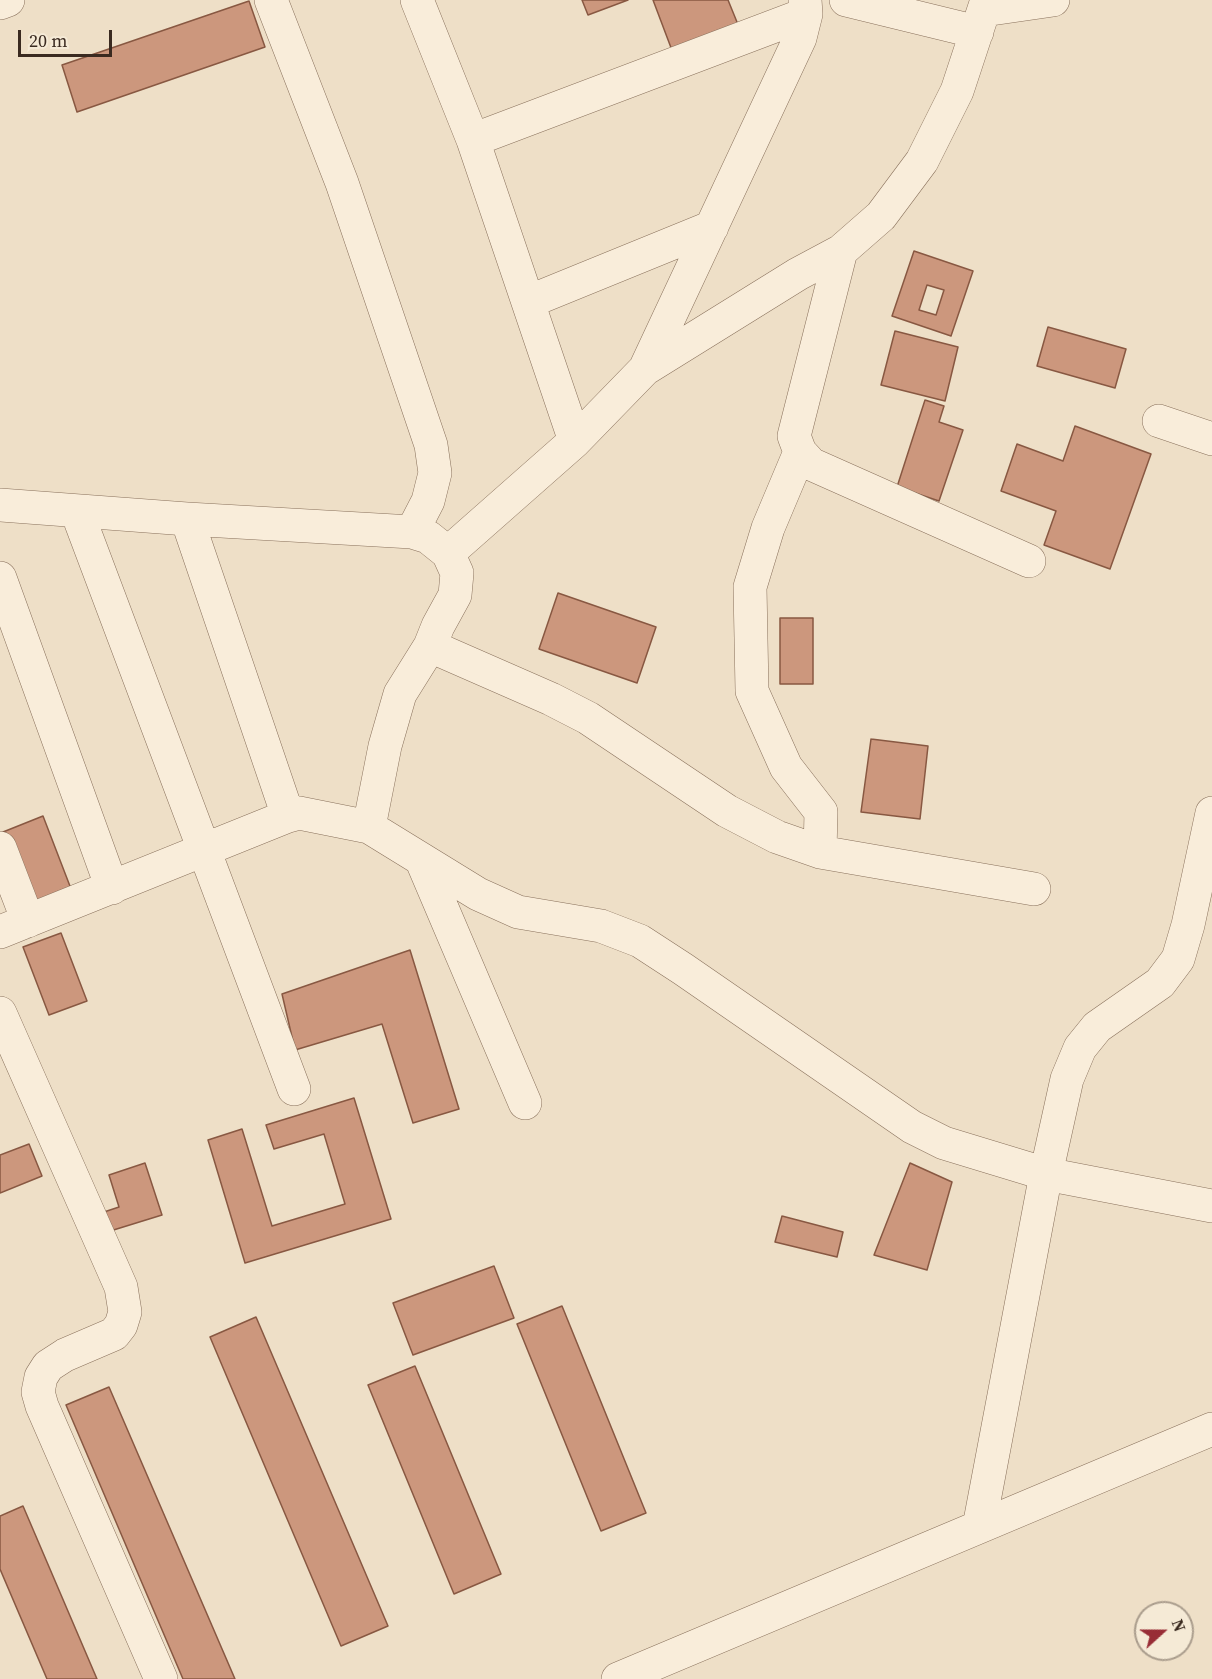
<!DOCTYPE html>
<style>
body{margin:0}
#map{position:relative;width:1212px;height:1679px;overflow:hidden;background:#eedfc7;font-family:"Source Serif 4",serif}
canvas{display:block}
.north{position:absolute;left:1134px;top:1601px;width:60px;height:60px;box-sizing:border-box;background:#f5ead6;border:2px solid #aa9d8d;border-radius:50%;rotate:69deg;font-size:16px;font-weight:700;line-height:24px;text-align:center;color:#3a2a20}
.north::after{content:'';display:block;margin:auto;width:21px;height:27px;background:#982d36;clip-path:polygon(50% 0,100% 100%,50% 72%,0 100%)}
.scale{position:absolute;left:18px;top:30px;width:94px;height:27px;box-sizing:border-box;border:3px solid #3a2a20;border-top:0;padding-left:8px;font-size:18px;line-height:21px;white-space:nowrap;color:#3a2a20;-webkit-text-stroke:4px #f5ead6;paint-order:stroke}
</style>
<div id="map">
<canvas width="1212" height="1679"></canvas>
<div class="north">N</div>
<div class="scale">20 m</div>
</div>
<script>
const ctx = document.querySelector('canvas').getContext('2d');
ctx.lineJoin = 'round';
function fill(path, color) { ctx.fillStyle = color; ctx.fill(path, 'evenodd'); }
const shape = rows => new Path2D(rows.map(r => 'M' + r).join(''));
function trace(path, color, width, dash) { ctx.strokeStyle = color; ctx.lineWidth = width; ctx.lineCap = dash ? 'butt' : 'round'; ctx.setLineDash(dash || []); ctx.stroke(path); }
const building = shape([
 [582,0,628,0,588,15,582,0],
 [653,0,728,0,739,27,673,53,653,0],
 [249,1,265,47,77,112,62,65,249,1],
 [914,251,973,271,951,336,892,316,914,251],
 [927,285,944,290,936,315,919,310,927,285],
 [1048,327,1126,349,1115,388,1037,366,1048,327],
 [895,331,958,347,945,401,881,385,895,331],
 [925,400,944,406,939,422,963,430,939,501,897,487,925,400],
 [1075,426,1151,454,1110,569,1044,545,1056,511,1001,491,1017,444,1063,461,1075,426],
 [558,593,656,627,637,683,539,649,558,593],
 [780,618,813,618,813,684,780,684,780,618],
 [871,739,928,746,920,819,861,812,871,739],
 [43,816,73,894,33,910,3,832,43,816],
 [61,933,87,1001,49,1015,23,947,61,933],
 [410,950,459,1109,413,1123,382,1024,295,1050,282,994,410,950],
 [354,1098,391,1219,245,1263,208,1140,242,1129,272,1226,345,1204,324,1134,274,1149,266,1125,354,1098],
 [29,1144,42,1176,0,1193,0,1155,29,1144],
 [145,1163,162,1215,107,1232,101,1213,119,1207,109,1175,145,1163],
 [910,1163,952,1182,927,1270,874,1255,910,1163],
 [782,1216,843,1232,837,1257,775,1242,782,1216],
 [494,1266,514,1318,413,1355,393,1303,494,1266],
 [562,1306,646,1513,601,1531,517,1324,562,1306],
 [256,1317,388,1626,341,1646,210,1337,256,1317],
 [415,1366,501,1574,454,1594,368,1385,415,1366],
 [109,1387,235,1679,183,1679,66,1405,109,1387],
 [23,1506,97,1679,47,1679,0,1569,0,1516,23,1506]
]);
const minor = shape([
 [271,0,342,183,431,445,435,473,428,501,412,532],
 [417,0,473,140,575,441],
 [846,0,977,32],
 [0,3,8,0],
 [984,10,1053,0],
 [473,140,806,14],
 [841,251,794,436,800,452,811,464,1029,561],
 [528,302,712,227],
 [645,369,800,38,806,14,805,0],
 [1159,421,1212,439],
 [800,452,768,528,750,587,752,691,786,767,821,812,820,852],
 [0,505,187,519,412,532,428,537,448,553,457,573,455,595,438,626,430,646,400,694,385,746,369,827],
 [77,512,294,1089],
 [187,519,288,816],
 [448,553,575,441,645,369,798,274,841,251,881,216,922,161,957,91,987,0],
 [0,578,112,888],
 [430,646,551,699,588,718,727,811,777,837,820,852,1034,889],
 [0,848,28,921],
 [422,861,525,1103],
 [0,932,288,816,299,813,369,827,478,894,518,912,601,926,640,941,683,969,912,1127,944,1143,1046,1174,1212,1206],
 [0,1013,121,1287,125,1312,121,1325,114,1334,65,1355,48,1366,41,1377,38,1392,42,1406,161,1679],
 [979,1527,1046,1174,1067,1079,1080,1048,1097,1027,1160,983,1178,959,1188,925,1212,813],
 [618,1679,1212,1429]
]);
fill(building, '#cc977d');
trace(building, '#885842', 1.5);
trace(minor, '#89715c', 34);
trace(minor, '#f9edda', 33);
</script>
